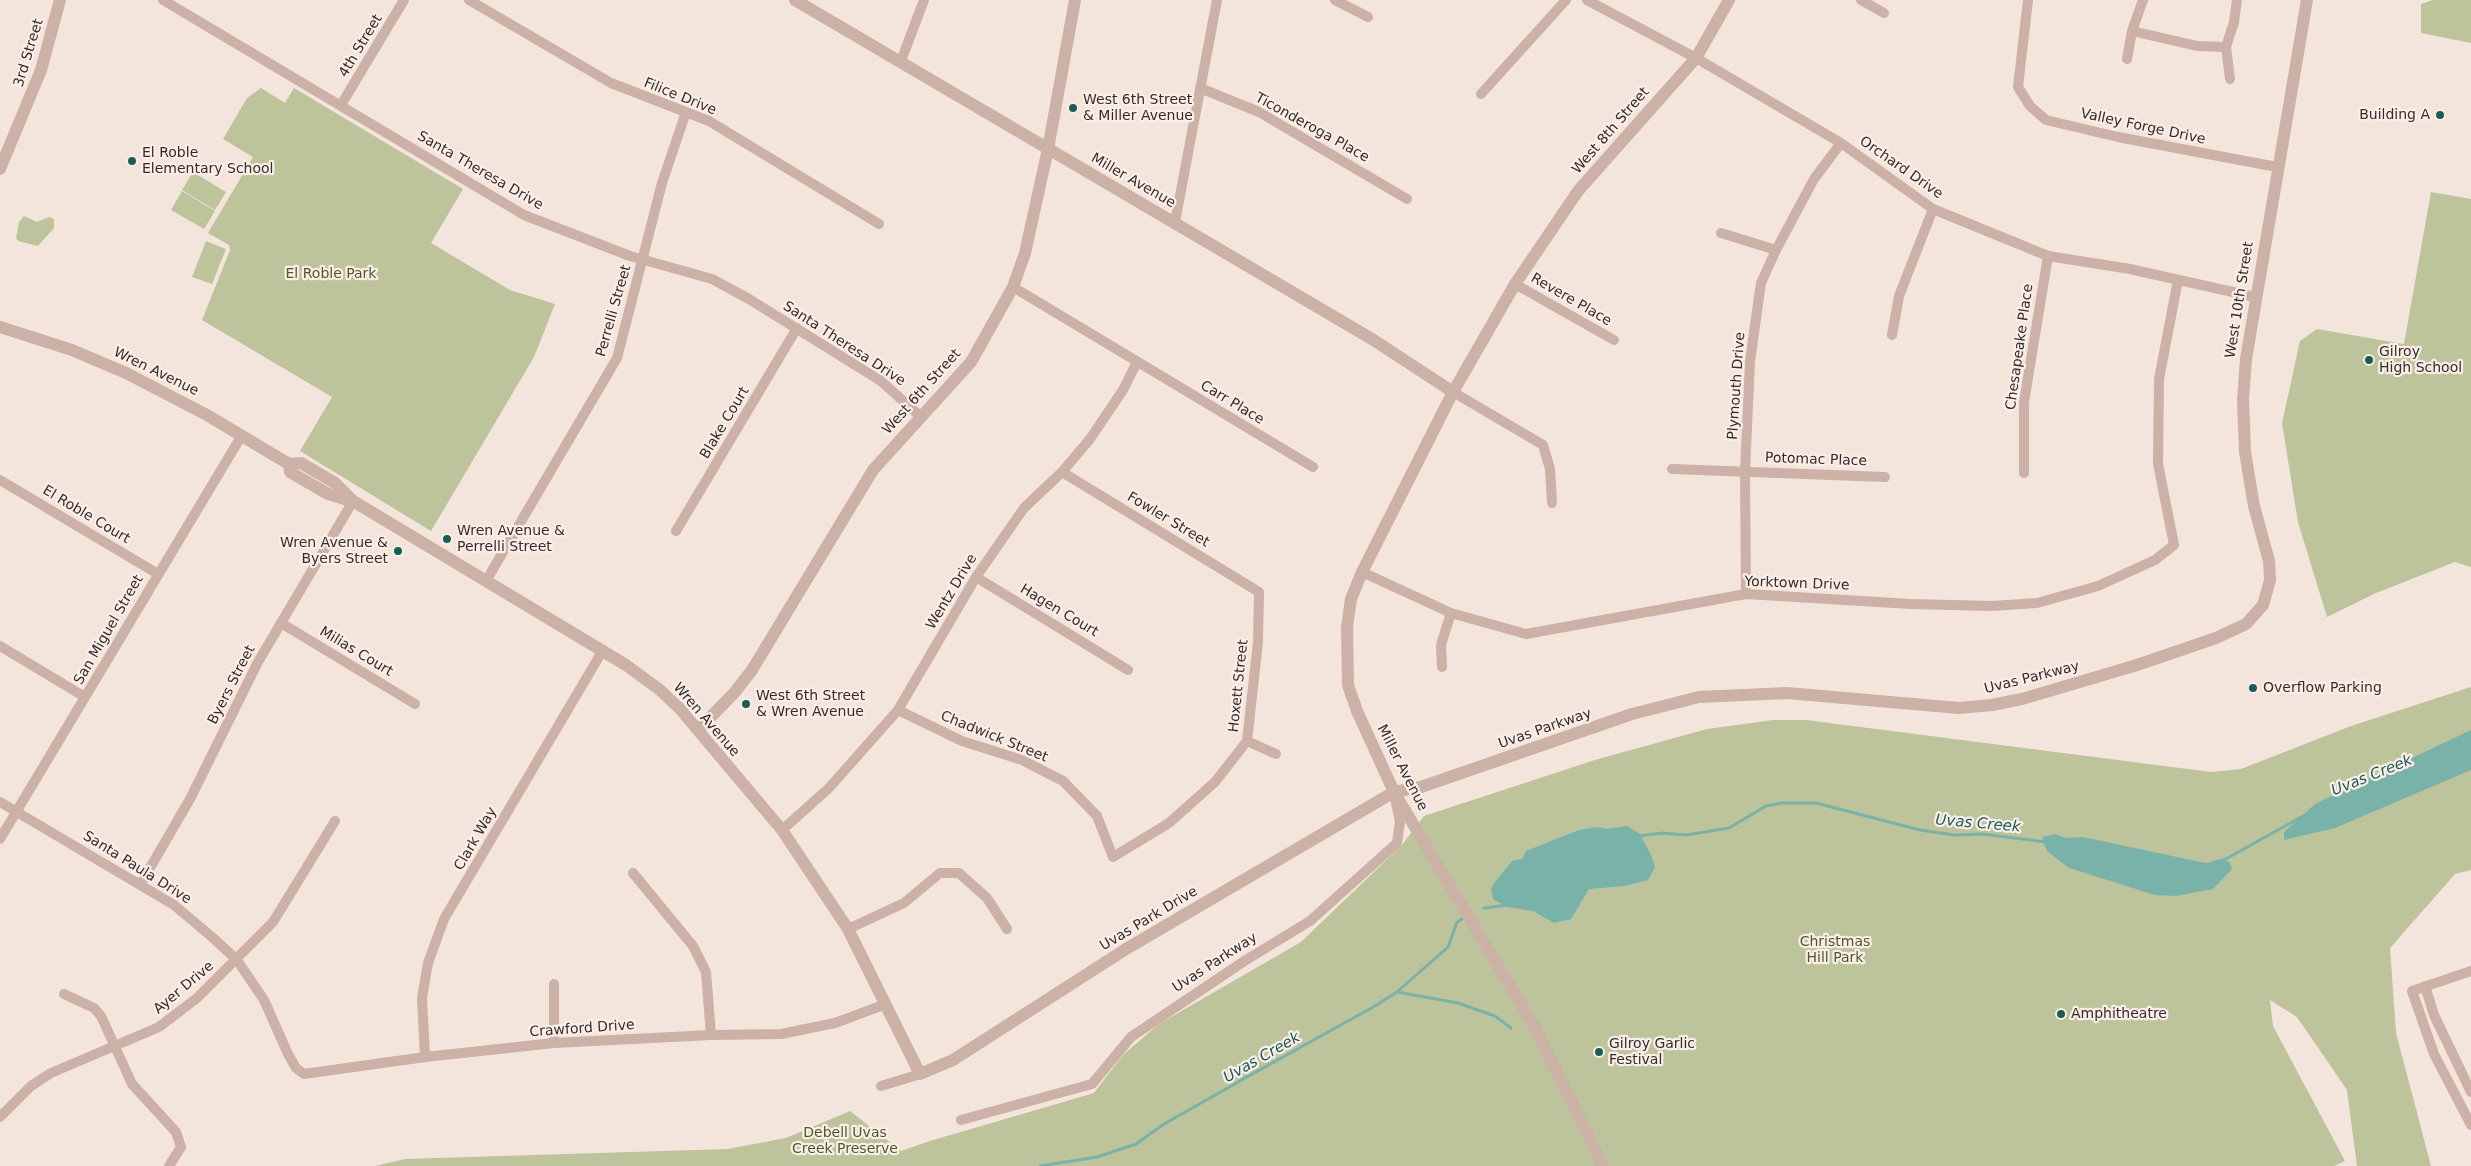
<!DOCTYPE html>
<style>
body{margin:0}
canvas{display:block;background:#f3e4dc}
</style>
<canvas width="2471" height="1166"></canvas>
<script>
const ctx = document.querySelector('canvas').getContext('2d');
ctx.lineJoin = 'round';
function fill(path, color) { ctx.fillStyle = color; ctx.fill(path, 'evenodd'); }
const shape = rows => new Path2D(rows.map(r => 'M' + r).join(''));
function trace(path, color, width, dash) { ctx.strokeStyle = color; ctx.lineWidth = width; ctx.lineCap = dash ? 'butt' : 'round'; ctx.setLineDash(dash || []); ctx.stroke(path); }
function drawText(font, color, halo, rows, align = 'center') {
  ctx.font = font + ' "DejaVu Sans",sans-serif'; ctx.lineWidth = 4.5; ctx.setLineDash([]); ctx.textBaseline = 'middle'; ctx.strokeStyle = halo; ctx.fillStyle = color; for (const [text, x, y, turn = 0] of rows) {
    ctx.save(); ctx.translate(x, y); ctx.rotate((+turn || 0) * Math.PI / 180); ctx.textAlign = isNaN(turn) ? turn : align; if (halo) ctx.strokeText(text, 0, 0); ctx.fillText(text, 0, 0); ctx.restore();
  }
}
const green = shape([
 [2433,0,2471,0,2471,43,2421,33,2421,4],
 [261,88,285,103,294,88,463,189,431,243,510,290,555,304,534,357,431,531,300,451,332,397,202,320,230,250,229,245,208,233,253,157,223,139,247,98],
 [193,172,226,192,215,210,182,190],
 [182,191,215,211,204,229,171,210],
 [2431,192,2471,199,2471,567,2455,562,2376,593,2327,617,2298,522,2282,423,2300,341,2317,329,2404,344],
 [24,216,37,222,49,217,54,219,54,228,38,246,18,241,16,238,19,222],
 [206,241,226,249,212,284,192,277],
 [2471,687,2471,870,2455,874,2390,948,2396,1033,2431,1166,2357,1166,2347,1090,2297,1017,2270,1000,2273,1026,2345,1161,2334,1166,375,1166,405,1159,728,1149,786,1138,850,1111,901,1151,930,1141,1094,1093,1123,1055,1159,1024,1301,942,1402,845,1424,816,1595,760,1707,729,1773,720,1806,720,2211,772,2241,769,2351,726]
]);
const water = shape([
 [2471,730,2471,770,2335,828,2284,840,2284,832,2315,804],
 [1627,826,1640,834,1651,855,1655,867,1648,880,1624,886,1589,889,1571,919,1554,923,1533,911,1507,907,1493,899,1491,889,1495,882,1512,861,1522,859,1526,851,1579,830,1597,827,1607,829],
 [2055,834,2066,838,2083,837,2205,863,2227,861,2230,863,2232,869,2213,889,2176,896,2155,895,2069,868,2048,852,2045,846,2042,837]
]);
const stream = shape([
 [1639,836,1662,833,1686,835,1729,828,1766,806,1781,803,1816,803,1920,830,1954,835,1983,834,2046,842],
 [2211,863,2224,860,2303,816],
 [1484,908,1508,905],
 [1397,992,1458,1003,1495,1016,1511,1028],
 [1040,1166,1097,1157,1136,1144,1164,1124,1247,1077,1375,1006,1397,992,1448,947,1457,922,1462,919]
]);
const minor = shape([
 [163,0,524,215,630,256,712,279,749,299,881,381,921,417],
 [469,0,611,83,709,121,879,224],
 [1335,0,1368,17],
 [1587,0,1696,58,1841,143,1933,209,2048,256,2130,269,2255,297],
 [1861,0,1884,13],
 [2028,0,2018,87,2030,106,2046,120,2118,137,2277,167],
 [2132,31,2197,46,2226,47],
 [2127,59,2132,31,2143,0],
 [901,61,924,0],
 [2230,79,2226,47,2234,22,2237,0],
 [1200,88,1259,112,1407,199],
 [1481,94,1566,0],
 [341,105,404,0],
 [1175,222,1217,0],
 [1721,233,1776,250],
 [1515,284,1614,340],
 [1013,287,1313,467],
 [1892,335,1899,296,1933,209],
 [1453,392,1543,445,1550,469,1552,503],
 [1672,469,1885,477],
 [2024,473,2024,402,2048,256],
 [0,480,158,574],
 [676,531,797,328],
 [1362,572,1451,613,1526,634,1746,594,1911,604,1992,606,2037,603,2098,586,2155,560,2174,545,2158,464,2159,379,2178,280],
 [976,577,1128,670],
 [486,581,617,358,662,183,686,112],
 [1746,594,1745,471,1750,361,1761,283,1776,250,1814,179,1841,143],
 [281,623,415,704],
 [0,646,85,697],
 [1442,667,1441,645,1451,613],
 [898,710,962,741,1022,760,1063,781,1097,816,1113,857,1169,823,1215,782,1247,741,1258,642,1259,592,1062,472],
 [1247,741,1276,754],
 [0,802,174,905,212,937,237,960,264,1000,288,1054,296,1068,304,1074,425,1057,554,1043,711,1035,781,1034,835,1023,886,1004],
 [782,830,829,788,898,710,976,577,1024,508,1062,472,1090,439,1123,390,1137,362],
 [0,839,242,435],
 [633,873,693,946,706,972,711,1035],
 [140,885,190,799,258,662,353,501],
 [848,929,904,903,940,873,959,873,987,898,1007,929],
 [2471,971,2412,991,2434,1054,2471,1125],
 [2425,986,2434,1015,2471,1092],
 [64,994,94,1008,101,1016,132,1084,176,1132,181,1147,169,1166],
 [554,1043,554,984],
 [425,1057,422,998,428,963,444,919,603,650],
 [881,1086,920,1074],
 [0,1117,31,1086,51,1073,159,1027,197,998,273,922,335,821],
 [961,1120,1092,1084,1131,1037,1246,960,1310,921,1397,843,1400,822,1395,798]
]);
const tertiary = shape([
 [795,0,1372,339,1453,392],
 [0,169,41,70,60,0],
 [0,327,72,350,126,373,207,415,289,464,301,463,335,483,353,501,626,665,660,690,680,709,782,830,848,929,920,1074,953,1060,1126,949,1394,792,1421,787,1632,714,1699,697,1787,693,1959,708,1992,705,2022,699,2137,665,2216,638,2246,624,2263,605,2270,580,2269,561,2254,506,2245,452,2243,400,2246,359,2307,0],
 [289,464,290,472,328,494,351,501],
 [698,730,735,692,752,670,873,470,971,362,1013,287,1025,253,1048,149,1075,0],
 [1603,1166,1532,1022,1394,792,1357,711,1348,685,1347,627,1351,599,1362,572,1453,392,1515,284,1578,191,1696,58,1729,0]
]);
const markers = [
 [1073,108,5,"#1b5c54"],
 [2440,115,5,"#1b5c54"],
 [132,161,5,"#1b5c54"],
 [2369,360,5,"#1b5c54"],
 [447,539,5,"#1b5c54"],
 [398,551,5,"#1b5c54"],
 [2253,688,5,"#1b5c54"],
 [746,704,5,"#1b5c54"],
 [2061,1014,5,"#1b5c54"],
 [1599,1052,5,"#1b5c54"]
];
const streetNames = [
 ["4th Street",361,46,-59],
 ["3rd Street",29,53,-73],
 ["Filice Drive",680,97,22],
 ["Valley Forge Drive",2143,127,12],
 ["Ticonderoga Place",1312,128,29],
 ["West 8th Street",1611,131,-49],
 ["Orchard Drive",1901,168,35],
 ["Santa Theresa Drive",480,171,30],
 ["Miller Avenue",1133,181,30],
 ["Revere Place",1571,300,30],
 ["West 10th Street",2240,300,-81],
 ["Perrelli Street",614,311,-74],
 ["Santa Theresa Drive",844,344,33],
 ["Chesapeake Place",2020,347,-82],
 ["Wren Avenue",156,372,26],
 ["Plymouth Drive",1737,386,-86],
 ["West 6th Street",922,392,-48],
 ["Carr Place",1232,403,31],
 ["Blake Court",725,423,-59],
 ["Potomac Place",1816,460,2],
 ["El Roble Court",86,515,31],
 ["Fowler Street",1168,520,31],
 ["Yorktown Drive",1797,584,2],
 ["Wentz Drive",952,592,-59],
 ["Hagen Court",1059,611,31],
 ["San Miguel Street",109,630,-60],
 ["Milias Court",356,652,31],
 ["Uvas Parkway",2032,678,-14],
 ["Byers Street",232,685,-63],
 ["Hoxett Street",1239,686,-84],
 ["Wren Avenue",706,720,49],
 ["Uvas Parkway",1545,729,-19],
 ["Chadwick Street",994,737,22],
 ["Miller Avenue",1402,768,63],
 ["Clark Way",476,839,-60],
 ["Santa Paula Drive",137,868,32],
 ["Uvas Park Drive",1149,919,-31],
 ["Uvas Parkway",1215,963,-33],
 ["Ayer Drive",184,988,-40],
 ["Crawford Drive",582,1029,-4]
];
const poiNames = [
 ["West 6th Street",1083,100],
 ["& Miller Avenue",1083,116],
 ["Building A",2430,115,"right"],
 ["El Roble",142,153],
 ["Elementary School",142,169],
 ["Gilroy",2379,352],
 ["High School",2379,368],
 ["Wren Avenue &",457,531],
 ["Perrelli Street",457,547],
 ["Wren Avenue &",388,543,"right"],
 ["Byers Street",388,559,"right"],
 ["Overflow Parking",2263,688],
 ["West 6th Street",756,696],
 ["& Wren Avenue",756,712],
 ["Amphitheatre",2071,1014],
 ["Gilroy Garlic",1609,1044],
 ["Festival",1609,1060]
];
const parkNames = [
 ["El Roble Park",331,274],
 ["Christmas",1835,942],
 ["Hill Park",1835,958],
 ["Debell Uvas",845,1133],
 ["Creek Preserve",845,1149]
];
const waterNames = [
 ["Uvas Creek",2372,776,-22],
 ["Uvas Creek",1978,824,5],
 ["Uvas Creek",1262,1058,-30]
];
fill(green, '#bdc39b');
fill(water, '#79b2a9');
trace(stream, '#79b2a9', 3);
trace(minor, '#ccb1a7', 10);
trace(tertiary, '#ccb1a7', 12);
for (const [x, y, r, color] of markers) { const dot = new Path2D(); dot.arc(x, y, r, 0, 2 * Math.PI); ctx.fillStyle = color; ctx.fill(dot); trace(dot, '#faefe8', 2); }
drawText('14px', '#382a28', '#faefe8', streetNames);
drawText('14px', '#382a28', '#faefe8', poiNames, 'left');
drawText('14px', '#50582a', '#faefe8', parkNames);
drawText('italic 15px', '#1b5c54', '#faefe8', waterNames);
</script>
